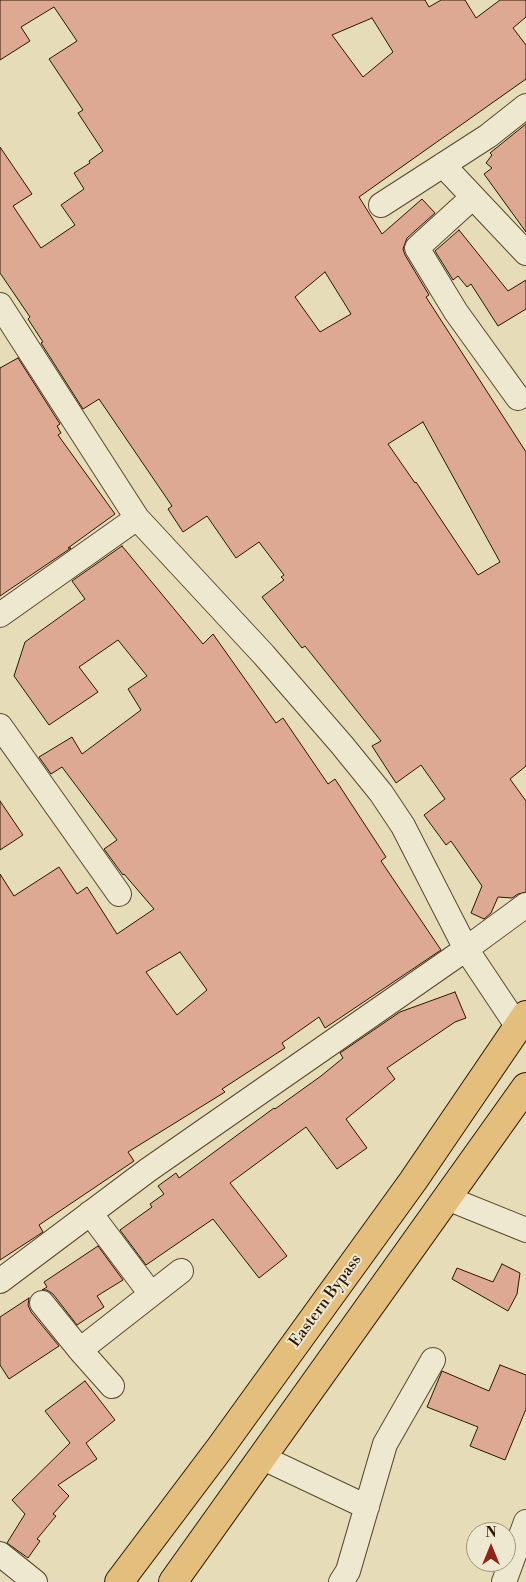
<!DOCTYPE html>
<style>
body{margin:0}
#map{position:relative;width:526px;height:1582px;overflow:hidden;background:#e6dcb8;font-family:"Libre Bodoni",serif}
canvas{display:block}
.north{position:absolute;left:466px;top:1522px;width:50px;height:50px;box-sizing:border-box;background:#efe8d1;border:1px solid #a1947d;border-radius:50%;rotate:0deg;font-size:14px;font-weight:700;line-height:20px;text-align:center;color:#2c1600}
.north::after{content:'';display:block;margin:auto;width:18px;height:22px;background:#8f2418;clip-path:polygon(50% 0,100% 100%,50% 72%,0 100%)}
</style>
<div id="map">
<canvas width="526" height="1582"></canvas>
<div class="north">N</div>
</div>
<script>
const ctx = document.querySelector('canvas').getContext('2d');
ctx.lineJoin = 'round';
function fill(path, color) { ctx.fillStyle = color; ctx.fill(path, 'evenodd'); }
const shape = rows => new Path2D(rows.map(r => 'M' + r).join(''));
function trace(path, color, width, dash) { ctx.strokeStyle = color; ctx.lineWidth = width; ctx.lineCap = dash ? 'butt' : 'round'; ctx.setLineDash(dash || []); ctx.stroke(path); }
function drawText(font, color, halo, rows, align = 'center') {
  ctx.font = font + ' "Libre Bodoni",serif'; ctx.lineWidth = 4; ctx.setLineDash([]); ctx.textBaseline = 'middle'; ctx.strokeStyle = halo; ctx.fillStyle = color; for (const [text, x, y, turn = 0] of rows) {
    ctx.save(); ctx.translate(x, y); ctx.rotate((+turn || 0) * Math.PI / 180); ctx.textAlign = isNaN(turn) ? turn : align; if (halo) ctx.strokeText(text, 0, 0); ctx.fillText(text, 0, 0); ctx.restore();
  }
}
const building = shape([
 [0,0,425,0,429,7,441,0,465,0,476,18,500,0,526,0,526,17,513,28,526,45,526,79,359,197,382,234,422,199,435,213,407,238,403,249,405,255,429,295,426,297,526,452,526,766,510,779,526,801,526,892,518,894,512,898,498,897,491,913,484,919,471,913,482,886,451,841,446,845,424,815,445,799,421,765,396,783,372,746,381,741,305,646,302,648,262,597,284,580,281,577,284,575,259,542,236,558,207,516,183,532,168,509,172,506,99,399,83,409,41,343,43,342,28,319,30,317,0,273,0,147,32,194,13,206,41,248,75,225,61,205,84,189,74,173,90,163,89,161,103,151,78,113,83,110,49,59,77,41,54,7,21,27,30,41,0,60,0,0],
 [372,18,393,52,363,77,332,35,372,18],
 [325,272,351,314,320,332,295,297,325,272],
 [423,422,500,562,478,575,416,482,415,483,388,444,423,422],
 [526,124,526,232,484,174,492,168,486,163,492,155,490,153,526,124],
 [459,230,508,291,526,280,526,309,498,326,471,284,467,287,458,276,453,280,435,251,459,230],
 [18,358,60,424,57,426,61,433,58,435,115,514,68,548,71,548,0,596,0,368,18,358],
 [122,546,203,644,213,634,276,723,283,718,328,784,335,779,386,857,381,861,441,950,325,1028,319,1017,282,1043,285,1048,222,1089,225,1092,128,1152,134,1161,39,1225,43,1232,0,1260,0,874,14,896,59,867,77,894,87,887,117,934,154,909,124,874,123,875,104,849,117,840,62,767,51,774,39,757,72,737,82,754,141,710,128,689,147,676,118,640,79,667,98,692,49,725,14,676,25,642,85,599,72,581,122,546],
 [180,952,207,990,177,1015,146,972,180,952],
 [0,801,23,835,0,850,0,801],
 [455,992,466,1018,455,1022,387,1068,395,1079,346,1119,367,1148,337,1169,306,1127,230,1183,287,1256,259,1278,213,1219,146,1265,120,1230,152,1207,150,1204,164,1194,158,1186,176,1173,179,1178,274,1108,275,1109,321,1076,343,1058,340,1053,400,1012,455,992],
 [98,1246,123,1280,97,1296,104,1307,77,1325,53,1294,47,1290,42,1290,47,1287,44,1282,98,1246],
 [502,1264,520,1273,517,1294,508,1311,452,1279,457,1268,493,1282,502,1264],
 [29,1298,28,1305,31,1312,59,1346,9,1379,0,1365,0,1317,29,1298],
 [500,1365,526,1375,526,1409,505,1460,470,1446,478,1427,427,1407,442,1371,489,1391,500,1365],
 [85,1381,115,1420,86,1443,97,1459,58,1485,69,1496,53,1514,56,1516,37,1539,40,1541,28,1558,7,1543,25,1514,12,1500,70,1443,45,1411,85,1381]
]);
const minor = shape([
 [443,165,526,253],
 [473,197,417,248,456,312,518,398],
 [381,205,488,136,526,106],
 [0,305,137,518,264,655,342,745,381,793,403,826,466,949,518,1027],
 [0,615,137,518],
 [0,726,119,894],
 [447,1198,526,1230],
 [90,1213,151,1294],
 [0,1281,148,1170,466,949,526,905],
 [42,1303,80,1350,112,1386],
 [80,1350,181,1271],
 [261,1457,367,1507],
 [0,1554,35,1582],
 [341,1582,348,1571,385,1444,433,1360],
 [504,1582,526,1522]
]);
const highway = shape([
 [119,1582,220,1448,413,1181,526,1015],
 [173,1582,526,1087]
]);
const streetNames = [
 ["Eastern Bypass",326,1301,-54]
];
fill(building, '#dea993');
trace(building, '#2c1600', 1);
trace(minor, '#5a482e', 26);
trace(highway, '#2c1600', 30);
trace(minor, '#efe8d1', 24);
trace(highway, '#e3be7c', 28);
drawText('16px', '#2c1600', '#efe8d1', streetNames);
</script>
